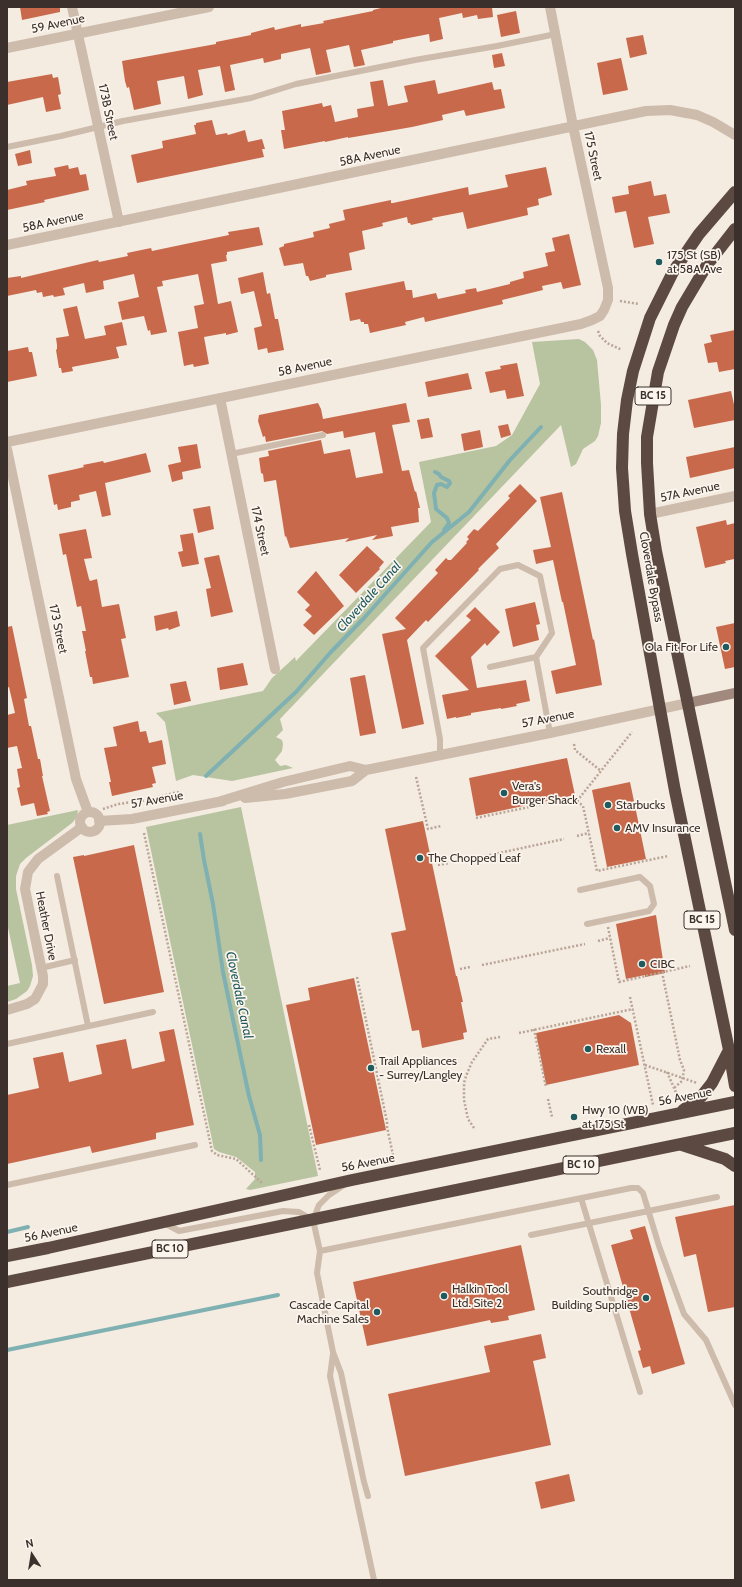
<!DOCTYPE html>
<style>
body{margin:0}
#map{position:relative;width:742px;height:1587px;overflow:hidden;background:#f4ebe1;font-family:Cabin,sans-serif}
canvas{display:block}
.frame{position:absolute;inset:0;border:8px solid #3b302b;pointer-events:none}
.north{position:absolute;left:12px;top:1535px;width:40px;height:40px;-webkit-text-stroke:3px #fbf5ee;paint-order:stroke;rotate:348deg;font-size:11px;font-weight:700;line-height:16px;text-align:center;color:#3b302b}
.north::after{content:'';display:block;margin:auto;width:14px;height:18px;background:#3b302b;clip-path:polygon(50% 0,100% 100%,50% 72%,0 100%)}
</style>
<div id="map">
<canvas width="742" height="1587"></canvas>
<div class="frame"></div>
<div class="north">N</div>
</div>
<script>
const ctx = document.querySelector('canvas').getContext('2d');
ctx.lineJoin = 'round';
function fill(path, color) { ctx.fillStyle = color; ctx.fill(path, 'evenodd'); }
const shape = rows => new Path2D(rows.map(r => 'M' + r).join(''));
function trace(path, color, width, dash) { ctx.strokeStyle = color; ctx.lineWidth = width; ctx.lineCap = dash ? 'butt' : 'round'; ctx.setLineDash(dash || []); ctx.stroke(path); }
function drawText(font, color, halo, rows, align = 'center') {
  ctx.font = font + ' Cabin,sans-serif'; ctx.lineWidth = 3.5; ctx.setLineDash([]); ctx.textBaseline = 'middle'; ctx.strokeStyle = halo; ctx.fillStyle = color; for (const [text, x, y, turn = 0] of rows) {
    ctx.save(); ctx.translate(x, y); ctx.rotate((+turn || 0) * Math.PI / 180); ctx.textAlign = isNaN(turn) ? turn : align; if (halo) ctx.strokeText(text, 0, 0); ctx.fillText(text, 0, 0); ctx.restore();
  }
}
const green = shape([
 [579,339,585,342,593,350,597,360,601,405,601,423,598,436,595,441,583,449,576,464,571,467,561,425,280,719,283,730,276,737,282,740,283,744,282,751,275,760,280,766,286,765,293,768,232,781,193,775,176,781,165,722,156,713,263,691,272,678,295,657,296,661,431,522,419,462,496,446,512,435,540,384,532,342],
 [241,807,318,1176,250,1190,246,1189,255,1179,255,1172,236,1157,219,1152,214,1149,146,827],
 [78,810,77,817,72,823,26,858,20,864,16,876,16,889,32,965,33,976,30,986,27,991,16,999,7,1002,7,986,20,983,7,923,7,825]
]);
const stream = shape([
 [435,472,439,474,441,477,449,481,450,483,447,487,441,484,437,485,434,493,436,509,447,518,449,523,444,530],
 [206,776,296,692,330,653,364,618,432,542,469,512,510,460,541,427],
 [200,834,204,860,213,904,223,972,249,1096,260,1135,261,1160],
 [7,1232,28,1227],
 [7,1350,278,1295]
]);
const building = shape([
 [20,7,60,7,60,12,22,20],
 [385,7,492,7,493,17,478,19,477,15,463,18,462,13,439,18,443,39,430,42,429,34,393,41,393,43,361,50,365,65,354,67,349,45,326,50,331,72,316,75,310,48,281,54,281,59,264,63,263,58,230,65,235,90,225,92,220,66,198,70,203,95,188,99,184,76,157,81,161,104,134,110,129,87,127,88,125,81,122,61,216,44,216,42,251,35,251,33,274,27,275,30,301,24,301,27,324,23,323,21,373,11,373,10],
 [516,11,520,33,501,37,497,15],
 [643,35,647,54,630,58,626,38],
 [502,53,505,66,494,68,492,55],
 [621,58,628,90,603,95,597,63],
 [52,74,53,78,58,77,61,94,58,95,61,109,46,112,43,97,7,105,7,82],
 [383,80,388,106,408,102,404,86,435,80,438,94,492,82,494,90,501,89,505,108,466,116,464,110,442,115,443,120,412,127,348,138,348,137,325,142,325,141,284,149,281,130,285,130,282,111,322,103,323,107,331,105,335,122,358,117,357,109,374,106,370,82],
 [212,120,216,135,227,133,228,135,245,130,248,142,262,139,265,149,262,149,264,157,137,183,131,155,163,148,162,141,196,134,194,125,196,125,196,123],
 [30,150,32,163,18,166,15,154],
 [68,165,69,169,78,167,80,175,86,174,89,190,44,200,45,202,7,210,7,190,27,185,26,181,56,176,54,168],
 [546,167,552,195,538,199,539,205,527,208,528,215,467,229,463,212,432,218,433,220,411,225,410,223,408,223,407,217,382,223,383,226,362,231,365,249,349,253,352,270,326,275,326,277,310,281,308,276,306,276,303,263,284,266,279,248,284,246,284,244,314,237,313,232,330,228,329,224,345,220,343,210,391,200,391,203,393,203,468,187,469,195,508,187,505,175],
 [651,181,654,196,666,194,670,213,648,217,654,244,634,248,626,211,615,213,612,197,629,194,628,186],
 [259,227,263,245,227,252,227,255,226,255,227,261,211,264,218,304,231,301,238,332,226,335,226,333,204,337,209,364,194,367,193,364,184,366,178,332,198,328,194,306,204,304,198,274,162,281,163,286,157,287,167,332,151,335,150,330,148,331,144,316,122,320,118,302,139,297,134,274,103,281,104,289,86,293,84,283,63,288,65,295,54,297,53,295,43,297,42,292,37,293,36,290,7,296,7,278,21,276,21,278,98,260,99,262,128,256,127,253,151,248,152,251,195,242,229,235,228,232],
 [569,234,581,285,563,289,561,282,542,286,543,290,502,300,503,304,425,322,424,317,405,322,406,325,370,333,368,324,364,324,364,322,361,322,360,319,350,321,345,293,404,281,406,290,412,290,413,298,436,293,438,299,466,293,465,290,476,288,477,292,510,284,510,282,524,278,523,272,548,266,545,253,555,251,552,238],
 [263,272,267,294,270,293,275,319,278,319,284,350,268,353,267,348,258,350,254,328,262,326,254,291,241,294,238,278],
 [77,306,85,339,106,335,104,326,122,322,127,345,116,347,119,358,72,367,73,371,62,373,61,368,59,368,56,350,57,349,57,345,56,338,69,336,63,309],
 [735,330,735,369,719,372,717,362,708,363,704,344,712,342,710,335],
 [28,347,29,352,32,352,37,376,7,382,7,351],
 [517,363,524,396,507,399,505,390,490,393,485,372,501,369,500,366],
 [468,373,472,389,428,397,425,382],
 [731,391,735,409,735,420,694,428,688,400],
 [318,403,321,409,323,419,406,403,410,422,392,425,402,471,409,470,415,492,416,491,420,508,418,508,419,522,391,527,393,536,372,540,377,535,345,542,349,538,290,548,286,536,285,537,276,480,264,482,263,474,261,473,259,458,269,456,268,451,321,440,324,454,350,449,356,478,383,473,375,432,344,438,343,431,327,434,322,431,266,442,265,436,263,437,258,421,259,415],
 [429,418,433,437,421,439,417,420],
 [508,424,511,435,501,438,498,426],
 [480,430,483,447,464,451,461,434],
 [197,444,201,468,182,472,183,479,172,482,168,465,181,462,178,447],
 [735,447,735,468,690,478,686,457],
 [146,453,151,472,105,483,111,515,102,517,96,491,79,495,80,500,71,502,71,507,58,510,57,504,54,505,48,475,76,469,84,467,83,465,103,461,104,463],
 [520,484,537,501,496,544,499,548,478,569,479,570,428,622,426,620,407,640,424,724,402,729,382,634,406,629,395,618,438,573,435,570,446,558,448,560,451,560,467,543,466,542,469,539,467,537,474,529,478,531,510,498,508,496],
 [562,492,593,640,594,639,602,685,556,694,551,671,576,665,563,602,562,602,553,560,536,564,533,550,551,547,540,497],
 [210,506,214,529,198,533,193,509],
 [726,520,727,525,735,523,734,559,725,561,726,563,705,568,696,527],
 [86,529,92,558,84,559,89,579,90,581,97,579,102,607,119,604,126,638,121,639,129,677,93,684,92,677,90,677,85,651,86,651,82,631,86,631,81,606,77,607,66,554,63,555,59,534],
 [193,533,199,564,182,567,178,552,183,551,180,535],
 [367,546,384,562,379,568,380,569,356,593,339,575],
 [219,555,233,612,211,617,206,589,211,588,204,558],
 [316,571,344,606,314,635,303,625,312,616,305,610,310,605,297,592],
 [535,602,540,624,536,625,539,640,513,647,505,609],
 [475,607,500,632,487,646,485,643,471,657,477,688,526,680,530,701,516,704,517,706,501,709,501,708,471,713,471,715,456,718,456,717,447,719,442,695,469,690,435,656,471,620,466,616],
 [177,611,180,626,169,630,168,628,156,631,154,616],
 [735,623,735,667,725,669,716,627],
 [12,626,27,698,24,699,29,726,31,726,38,759,40,759,43,776,42,776,50,811,47,812,48,814,37,816,34,803,21,806,17,788,20,787,17,769,22,768,17,746,7,748,7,715,15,713,9,687,7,688,7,627],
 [243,663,248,685,220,690,217,668],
 [365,675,376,733,360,736,350,678],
 [186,681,191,701,174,705,170,684],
 [138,721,140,732,146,731,149,743,162,740,166,764,152,767,156,783,152,784,153,787,112,796,109,782,111,782,104,748,117,746,113,727],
 [567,758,575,795,476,816,469,778],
 [630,782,646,859,607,867,592,790],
 [423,821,456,976,457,976,463,1002,461,1002,467,1032,463,1033,464,1039,422,1048,419,1030,412,1031,391,933,406,930,385,829],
 [134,845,164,992,104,1004,73,857,84,855,84,856],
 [656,915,665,973,645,977,645,975,626,979,616,924],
 [354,978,386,1130,316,1145,286,1005,310,1000,308,988],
 [619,1015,631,1023,639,1065,546,1085,536,1033],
 [174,1029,194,1125,156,1133,156,1139,92,1153,90,1146,7,1164,7,1095,39,1088,33,1058,63,1052,69,1082,102,1074,96,1045,126,1039,132,1069,165,1061,159,1032],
 [735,1205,735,1307,708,1312,696,1254,684,1257,675,1217],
 [645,1226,685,1364,652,1374,650,1366,643,1368,638,1351,641,1350,611,1245,633,1239,630,1230],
 [521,1245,535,1310,508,1316,509,1320,491,1323,490,1320,367,1346,353,1282],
 [541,1334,546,1358,533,1361,551,1445,405,1476,388,1394,490,1372,484,1346],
 [569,1474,575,1501,541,1509,535,1482]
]);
const path = shape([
 [620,301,639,304],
 [598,331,600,336,607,343,622,350],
 [574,744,575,750,601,771],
 [416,777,428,829,441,826],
 [577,801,632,732],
 [103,809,118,804,147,800,174,793,181,792],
 [476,818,573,798,583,806,597,871,668,856],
 [144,833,212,1151,217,1155,236,1159,262,1183],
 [577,836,589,833],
 [462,861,564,839],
 [438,865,449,863],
 [608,927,619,982,690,966],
 [598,941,610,938],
 [482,965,585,944],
 [460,969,470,967],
 [662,972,680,1060,684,1070,682,1081,674,1088],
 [357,977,387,1122,387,1127,393,1155],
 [630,997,653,1105],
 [534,1029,546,1087],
 [519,1033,633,1009],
 [645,1065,697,1083],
 [667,1072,678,1097],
 [548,1099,552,1117],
 [309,1125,320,1170],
 [474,1128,468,1119,464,1100,464,1083,466,1076,472,1062,488,1039,500,1037]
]);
const lane = shape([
 [7,147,61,136,123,121,251,98,296,84,415,60,497,46,556,34],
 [231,454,323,435],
 [536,657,550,733],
 [440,755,440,739,423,648,500,569,518,565,540,576,552,633,536,657,490,667],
 [57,876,88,1026],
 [580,890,640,877,650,886,654,904,649,911,587,924],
 [41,968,75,960],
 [7,1044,153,1012],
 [7,1185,195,1145],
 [344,1185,329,1195,319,1205,313,1220,320,1251,317,1273,333,1352,341,1373,364,1482,368,1496],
 [581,1198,640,1392],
 [164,1223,179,1231,283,1211,299,1212,311,1219],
 [531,1235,717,1197],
 [320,1251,631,1188,638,1188,643,1193,659,1246,684,1314,706,1340,735,1405],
 [333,1354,330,1376,374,1580]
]);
const street = shape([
 [72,7,119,222],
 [7,48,209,7],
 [7,245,646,111,670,110,697,115,713,122,735,135],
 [220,398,275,669],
 [7,442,581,324,592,320,600,316,604,310,608,300,608,288,573,126,550,7],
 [7,449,76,779,88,812],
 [650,514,735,496],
 [245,798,285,794,352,781,366,770],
 [218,802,283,782,350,766,366,770,550,733,688,703],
 '80 822a10 10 0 1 1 20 0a10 10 0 1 1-20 0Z',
 [99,821,132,819,223,801],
 [7,1010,27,1004,35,999,43,984,43,976,25,889,28,872,38,859,82,827]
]);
const secondary = shape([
 [688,703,735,693]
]);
const highway = shape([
 [735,192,699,234,673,272,650,318,633,371,627,400,623,434,622,468,625,511,632,554,660,709,675,791,729,1050,735,1086],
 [735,229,707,265,682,307,674,325,658,372,647,437,647,463,650,514,656,551,735,930],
 [683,1110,701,1097,712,1083,729,1050],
 [682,1145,725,1159,735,1166],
 [7,1256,48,1248,352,1180,735,1102],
 [7,1282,735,1133]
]);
const markers = [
 [659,262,4,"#1f5a5e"],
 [726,647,4,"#1f5a5e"],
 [504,793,4,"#1f5a5e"],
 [608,805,4,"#1f5a5e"],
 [617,828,4,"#1f5a5e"],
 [420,858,4,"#1f5a5e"],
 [642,964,4,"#1f5a5e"],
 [588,1049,4,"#1f5a5e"],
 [371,1068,4,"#1f5a5e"],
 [574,1117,4,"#1f5a5e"],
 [444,1296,4,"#1f5a5e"],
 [646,1298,4,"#1f5a5e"],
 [377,1312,4,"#1f5a5e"]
];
const shields = [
 [653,396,36],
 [702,920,36],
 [581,1165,36],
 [170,1249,36]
];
const shieldNames = [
 ["BC 15",653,396],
 ["BC 15",702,920],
 ["BC 10",581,1165],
 ["BC 10",170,1249]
];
const streetNames = [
 ["59 Avenue",58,24,-12],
 ["173B Street",108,112,78],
 ["58A Avenue",370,156,-12],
 ["175 Street",593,156,78],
 ["58A Avenue",53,222,-12],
 ["58 Avenue",305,367,-12],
 ["57A Avenue",690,492,-12],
 ["174 Street",260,531,78],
 ["Cloverdale Bypass",651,577,80],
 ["173 Street",58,629,78],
 ["57 Avenue",548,719,-11],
 ["57 Avenue",157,800,-10],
 ["Heather Drive",46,926,79],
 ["56 Avenue",685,1097,-11],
 ["56 Avenue",368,1163,-11],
 ["56 Avenue",51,1233,-12]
];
const poiNames = [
 ["175 St (SB)",667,255],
 ["at 58A Ave",667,269],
 ["Ola Fit For Life",718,647,"right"],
 ["Vera's",512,786],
 ["Burger Shack",512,800],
 ["Starbucks",616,805],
 ["AMV Insurance",625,828],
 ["The Chopped Leaf",428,858],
 ["CIBC",650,964],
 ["Rexall",596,1049],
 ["Trail Appliances",379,1061],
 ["- Surrey/Langley",379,1075],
 ["Hwy 10 (WB)",582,1110],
 ["at 175 St",582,1124],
 ["Halkin Tool",452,1289],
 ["Ltd. Site 2",452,1303],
 ["Southridge",638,1291,"right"],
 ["Building Supplies",638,1305,"right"],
 ["Cascade Capital",369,1305,"right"],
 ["Machine Sales",369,1319,"right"]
];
const waterNames = [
 ["Cloverdale Canal",369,597,-48],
 ["Cloverdale Canal",239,995,78]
];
fill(green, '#b8c4a0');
trace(stream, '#7fb0b2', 4);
fill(building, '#c8694b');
trace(path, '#b9a596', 2.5, [2, 2]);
trace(lane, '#cdbbac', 6);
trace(street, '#cdbbac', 10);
trace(secondary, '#a18a7d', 10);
trace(highway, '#5c4a42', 12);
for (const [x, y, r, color] of markers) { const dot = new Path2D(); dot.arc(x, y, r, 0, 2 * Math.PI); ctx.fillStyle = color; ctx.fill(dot); trace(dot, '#fbf5ee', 1.5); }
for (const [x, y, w] of shields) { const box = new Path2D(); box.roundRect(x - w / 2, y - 9, w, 18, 3); ctx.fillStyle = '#fbf5ee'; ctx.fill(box); trace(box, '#3b302b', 1); }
drawText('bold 11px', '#3b302b', null, shieldNames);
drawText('12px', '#3b302b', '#fbf5ee', streetNames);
drawText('12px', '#3b302b', '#fbf5ee', poiNames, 'left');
drawText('italic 13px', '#1f5a5e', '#fbf5ee', waterNames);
</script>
